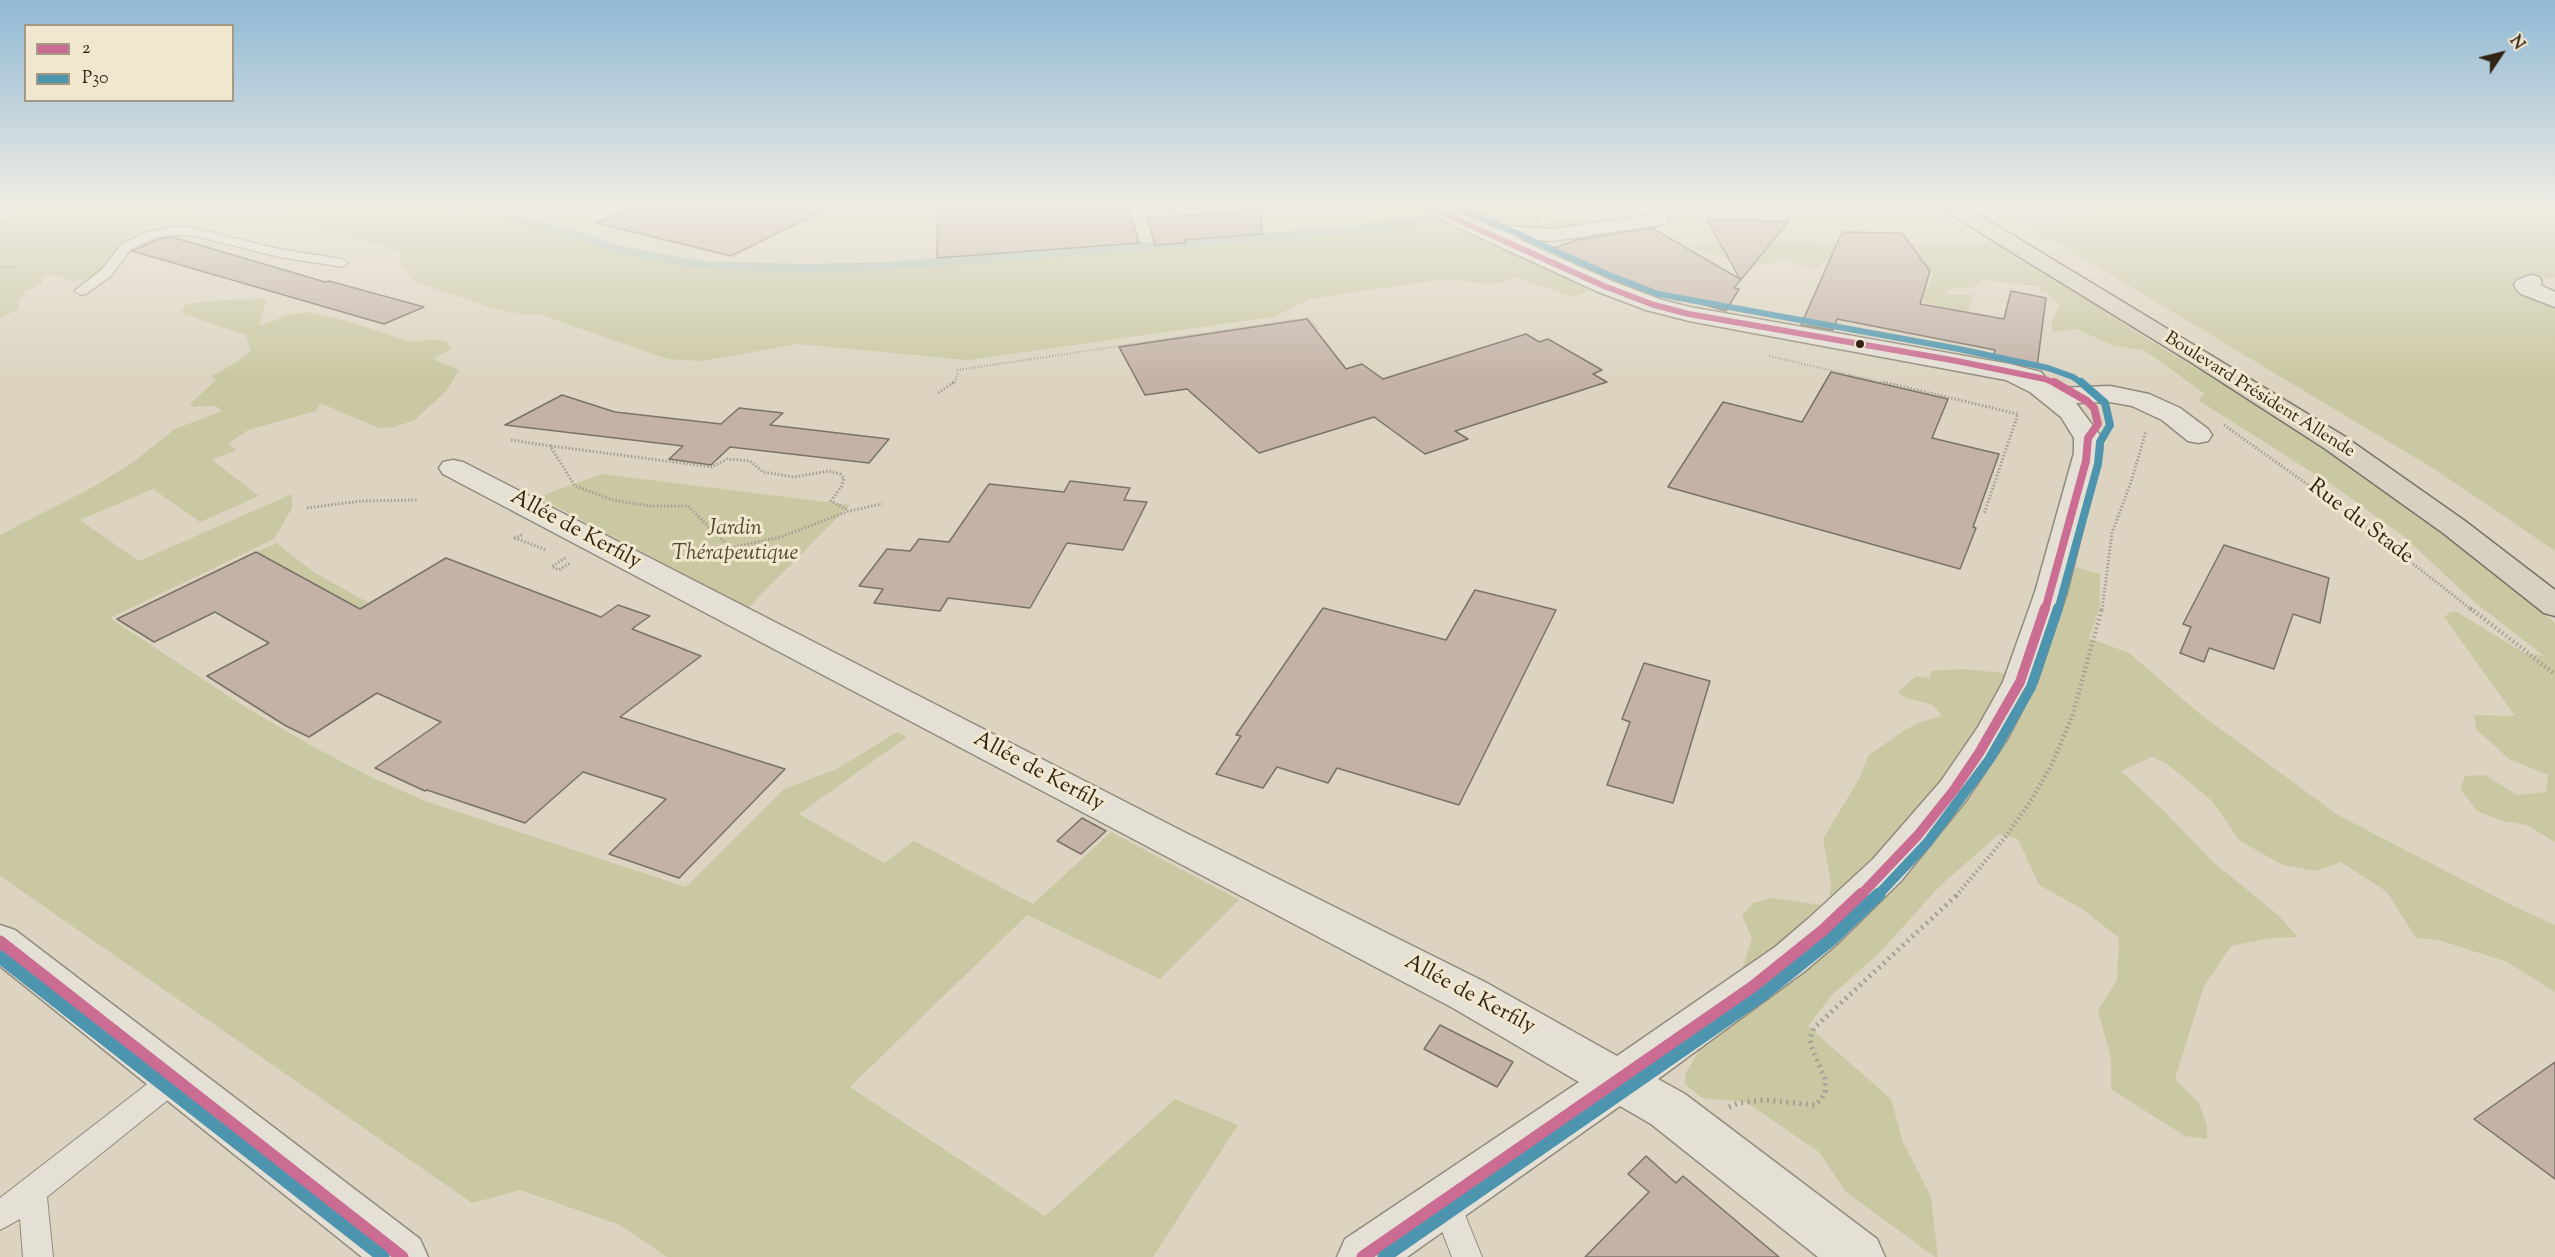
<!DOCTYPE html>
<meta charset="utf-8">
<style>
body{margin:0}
#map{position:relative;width:2555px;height:1257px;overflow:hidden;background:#dcd4c0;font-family:"Sorts Mill Goudy",serif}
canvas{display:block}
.legend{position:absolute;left:24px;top:24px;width:210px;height:78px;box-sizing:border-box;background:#f1e7ce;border:2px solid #a49984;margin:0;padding:8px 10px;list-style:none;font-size:18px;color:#312414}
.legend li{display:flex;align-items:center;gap:12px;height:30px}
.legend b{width:30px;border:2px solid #a49984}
.north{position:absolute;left:2471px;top:24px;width:60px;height:60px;-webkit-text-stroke:4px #f1e7ce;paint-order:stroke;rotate:55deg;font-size:16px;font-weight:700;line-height:24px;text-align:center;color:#312414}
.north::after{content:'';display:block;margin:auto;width:21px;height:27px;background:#312414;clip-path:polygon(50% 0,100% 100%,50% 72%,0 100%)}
</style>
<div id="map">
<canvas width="2555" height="1257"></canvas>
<ul class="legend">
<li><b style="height:8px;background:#cb6d92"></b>2</li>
<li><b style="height:8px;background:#4d95af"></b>P30</li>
</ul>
<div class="north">N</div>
</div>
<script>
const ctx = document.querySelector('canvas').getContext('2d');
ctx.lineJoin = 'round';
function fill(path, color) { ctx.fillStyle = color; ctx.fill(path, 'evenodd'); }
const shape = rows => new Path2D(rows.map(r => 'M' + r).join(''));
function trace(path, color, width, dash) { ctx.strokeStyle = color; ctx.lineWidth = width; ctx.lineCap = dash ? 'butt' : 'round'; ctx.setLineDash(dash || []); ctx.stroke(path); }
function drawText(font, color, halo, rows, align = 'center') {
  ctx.font = font + ' "Sorts Mill Goudy",serif'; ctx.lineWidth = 6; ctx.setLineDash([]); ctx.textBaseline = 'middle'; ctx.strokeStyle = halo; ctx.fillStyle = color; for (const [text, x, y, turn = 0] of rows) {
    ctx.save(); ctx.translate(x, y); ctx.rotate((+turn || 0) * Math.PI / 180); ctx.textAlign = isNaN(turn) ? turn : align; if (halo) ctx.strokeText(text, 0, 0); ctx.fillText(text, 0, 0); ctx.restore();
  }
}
const green = shape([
 [4,205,199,205,173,220,148,226,127,236,132,247,126,254,106,261,104,271,89,280,66,281,64,277,50,275,41,278,43,284,23,292,25,294,16,302,20,306,16,311,0,317,0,221,11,215],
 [286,205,448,205,441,211,454,213,486,205,518,221,636,253,710,264,811,267,882,265,1151,243,1154,249,1174,248,1191,246,1189,240,1293,232,1368,223,1370,220,1385,218,1379,212,1365,214,1358,205,1558,205,1561,210,1558,213,1552,216,1541,217,1538,222,1544,225,1556,221,1584,219,1593,223,1547,231,1510,231,1481,224,1460,229,1591,290,1573,297,1515,277,1493,285,1445,279,1310,299,1273,317,968,360,798,344,701,361,668,359,538,314,528,315,496,309,415,282,399,262,400,252,273,211],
 [2102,205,2555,205,2555,278,2512,281,2518,286,2544,288,2555,291,2555,551,2439,472,2068,249,2046,239,2030,229,2030,225,2053,224,2075,219],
 [1717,240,1947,245,1994,242,2008,247,2136,332,2281,419,2429,524,2520,593,2555,623,2555,842,2527,825,2503,821,2477,811,2460,789,2465,776,2485,775,2517,795,2546,792,2548,775,2509,759,2476,729,2474,715,2515,716,2444,617,2451,612,2457,612,2524,653,2544,656,2472,600,2402,535,2334,486,2198,400,2205,394,2171,369,2143,350,2114,346,2077,329,2052,332,2052,321,2059,305,2048,293,2040,290,2040,287,1981,280,1976,287,1953,288,1944,295,1973,295,1968,312,1961,313,1923,301,1924,291,1930,285,1934,272,1832,255,1817,269,1802,266,1782,258,1774,264,1744,263,1709,252,1693,250,1691,246],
 [267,299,259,326,289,315,308,312,345,320,411,342,434,339,447,342,451,349,433,359,459,370,447,390,415,420,395,427,379,428,320,403,316,411,248,430,229,443,236,450,212,460,259,496,200,522,153,489,80,520,139,561,292,494,292,508,274,539,110,618,242,705,310,745,373,778,425,801,686,887,784,789,837,769,897,732,907,737,799,814,884,863,914,841,1033,904,1111,832,1239,900,1160,979,1027,915,850,1087,1045,1216,1175,1099,1238,1125,1153,1257,667,1257,620,1225,520,1190,472,1203,0,876,0,535,93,487,132,463,175,429,222,411,216,406,193,407,190,404,216,380,212,376,237,362,251,351,246,335,181,313,186,304,224,300],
 [602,474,850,505,748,608,538,497],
 [276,543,315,573,392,616,383,621,257,552],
 [2076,567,2100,574,2100,606,2089,638,2129,653,2200,714,2338,815,2513,906,2555,925,2555,992,2507,962,2439,940,2416,938,2387,892,2341,862,2316,871,2283,865,2240,841,2212,801,2166,763,2152,757,2121,771,2162,809,2212,861,2278,915,2298,937,2271,938,2231,946,2204,986,2175,1079,2199,1103,2207,1126,2207,1139,2185,1136,2111,1089,2111,1059,2098,1010,2117,980,2119,938,2081,908,2039,885,2018,839,1999,834,1941,885,1880,952,1832,995,1808,1026,1891,1099,1903,1142,1931,1197,1938,1257,1935,1257,1846,1192,1819,1152,1746,1102,1702,1098,1685,1084,1686,1073,1739,979,1752,938,1742,916,1753,903,1771,898,1829,906,1831,882,1823,839,1859,779,1869,755,1905,730,1921,722,1942,716,1933,705,1903,697,1898,692,1916,676,1930,678,1931,671,1962,669,2013,674,2064,576]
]);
const water = shape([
 [2017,205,2093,205,2067,217,2053,220]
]);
const stream = shape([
 [480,205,509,217,591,239,614,249,702,265,803,268,888,266,1367,229,1438,218,1470,205]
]);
const building = shape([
 [637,205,834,205,731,256,596,223,637,205],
 [938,205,1128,205,1139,243,937,258,938,205],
 [1261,210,1262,234,1184,240,1186,243,1155,245,1147,218,1261,210],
 [1707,220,1789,221,1734,288,1739,289,1726,311,1638,286,1551,249,1577,240,1652,228,1740,279,1707,220],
 [1842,232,1902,233,1930,271,1920,304,2004,319,2011,291,2046,298,2037,367,1993,358,1995,350,1837,319,1833,330,1801,325,1842,232],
 [172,237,325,282,329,281,424,307,384,324,132,251,159,239,172,237],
 [1307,319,1346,369,1362,364,1383,379,1526,334,1539,342,1548,339,1602,370,1593,374,1607,382,1455,431,1468,439,1425,454,1374,417,1259,453,1187,389,1145,395,1119,347,1307,319],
 [1831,372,1948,399,1932,438,1999,454,1973,527,1976,528,1960,569,1668,487,1723,402,1802,422,1831,372],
 [562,395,615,412,721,424,739,408,783,413,770,425,889,439,869,463,730,447,711,465,669,459,683,446,505,425,562,395],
 [1070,481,1130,488,1124,500,1147,502,1123,550,1067,543,1030,608,948,598,940,611,874,603,883,589,859,586,887,549,910,551,919,539,949,542,989,484,1064,492,1070,481],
 [2224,545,2329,578,2320,623,2293,614,2274,669,2209,648,2204,662,2180,653,2191,627,2183,624,2224,545],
 [256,552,360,609,446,558,601,617,618,605,650,616,632,629,701,656,620,717,785,769,679,878,609,854,666,799,583,772,525,823,427,790,425,791,375,768,441,722,377,693,309,737,286,726,207,676,269,643,215,612,154,642,117,619,256,552],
 [1475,590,1556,610,1459,805,1337,768,1328,783,1277,767,1263,788,1216,774,1241,736,1236,735,1323,608,1446,640,1475,590],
 [1644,663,1710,681,1673,803,1607,785,1630,722,1622,719,1644,663],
 [1082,818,1106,831,1081,854,1057,841,1082,818],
 [1440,1025,1513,1062,1497,1087,1424,1049,1440,1025],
 [2555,1062,2555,1179,2474,1119,2555,1062],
 [1646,1156,1676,1183,1683,1176,1779,1257,1585,1257,1649,1192,1628,1174,1646,1156]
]);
const pathFar3 = shape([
 [406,205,456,210,475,205],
 [2006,205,2028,216,2050,221,2064,219,2096,205],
 [0,267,18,267],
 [1769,356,1889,384],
 [952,384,955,382,958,370,1308,318,1319,330]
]);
const pathFar2 = shape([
 [1883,382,2018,414,1984,514],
 [938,393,954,382],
 [2224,425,2349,514,2472,610],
 [511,440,550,446,575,486,613,500,650,506,688,506,730,548,781,537,849,511,882,504],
 [551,446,712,467,727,459,750,461,763,472,794,477,829,471,840,474,844,478,841,487,831,501,848,510],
 [307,508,361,501,417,500],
 [522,535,515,538,546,550],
 [552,566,567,557],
 [553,567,559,570,571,562],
 [2102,610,2112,533,2131,482,2146,431]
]);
const pathFar1 = shape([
 [2470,608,2555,674],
 [1956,896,2004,839,2032,799,2052,764,2072,717,2102,608]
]);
const path = shape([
 [1729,1107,1738,1103,1765,1100,1815,1105,1821,1100,1825,1092,1825,1079,1811,1046,1810,1038,1814,1028,1958,894]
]);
const lane = shape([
 [173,227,190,227,279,249,342,259,348,263,342,267,279,257,190,235,173,235,154,238,131,249,111,276,86,294,81,295,74,291,101,270,123,243,147,232,173,227],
 [174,1067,184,1071,188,1079,184,1087,47,1197,53,1257,23,1257,20,1219,0,1230,0,1198,164,1071,174,1067],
 [1445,1186,1455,1190,1482,1257,1452,1257,1430,1200,1435,1190,1445,1186]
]);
const street = shape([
 [1415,205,1441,205,1496,229,1504,226,1553,229,1660,213,1667,215,1670,219,1667,223,1660,225,1553,241,1518,239,1612,281,1662,300,1690,307,2010,364,2041,372,2045,377,2043,379,2057,388,2110,386,2149,394,2180,408,2208,429,2212,435,2208,441,2198,443,2188,441,2162,420,2132,406,2110,402,2076,403,2102,438,2102,453,2067,592,2037,682,2006,741,1967,799,1901,881,1839,942,1805,971,1658,1079,1685,1094,1877,1239,1885,1257,1818,1257,1651,1124,1620,1106,1407,1257,1337,1257,1345,1239,1579,1082,1453,1008,443,474,439,468,443,462,453,460,463,462,1184,832,1485,982,1617,1056,1775,947,1809,918,1873,859,1941,781,1978,727,2003,682,2035,592,2074,453,2074,438,2061,417,2030,392,2006,380,1689,321,1646,310,1596,291,1418,209,1415,205],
 [2531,275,2539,277,2542,282,2540,285,2555,292,2555,307,2521,294,2517,290,2514,285,2517,280,2531,275],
 [0,925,15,930,420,1239,428,1257,362,1257,0,966,0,925]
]);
const primary = shape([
 [1939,205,1963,205,2344,436,2465,521,2555,590,2555,616,2544,613,2443,533,2324,448,2192,363,1942,209,1939,205]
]);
const bus1Far3 = shape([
 [1425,205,1604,286,1654,305,1689,314,1957,361,2045,379,2057,384]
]);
const bus1Far2 = shape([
 [2045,610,2086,461,2088,438,2098,424,2094,408,2087,401,2054,382]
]);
const bus1Far1 = shape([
 [1860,896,1918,835,1954,790,1979,753,2020,682,2045,608]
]);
const bus1 = shape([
 [0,942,402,1257],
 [1363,1257,1753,987,1824,930,1862,894]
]);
const bus2Far3 = shape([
 [1454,205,1609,275,1658,294,1959,349,2048,368,2073,377,2083,384]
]);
const bus2Far2 = shape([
 [2058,610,2098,464,2100,442,2110,425,2105,403,2081,382]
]);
const bus2Far1 = shape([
 [1877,896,1927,843,1989,760,2031,687,2058,608]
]);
const bus2 = shape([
 [0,957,383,1257],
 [1384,1257,1761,996,1832,939,1879,894]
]);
const markers = [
 [1860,344,5,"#312414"]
];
const farStreetnames = [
 ["Boulevard Président Allende",2259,396,32]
];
const streetNames = [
 ["Rue du Stade",2360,523,37],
 ["Allée de Kerfily",575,531,28],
 ["Allée de Kerfily",1038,773,28],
 ["Allée de Kerfily",1469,996,28]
];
const parkNames = [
 ["Jardin",735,530],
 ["Thérapeutique",735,555]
];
fill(green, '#c9c8a2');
fill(water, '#adc1b8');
trace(stream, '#adc1b8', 8);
fill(building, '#c4b2a6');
trace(building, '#797366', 1.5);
trace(lane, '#918b7d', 2);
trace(street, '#918b7d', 3);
trace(primary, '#797366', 3);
trace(pathFar3, '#a49f96', 2, [1, 2]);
trace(pathFar2, '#a49f96', 3, [1.5, 2]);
trace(pathFar1, '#a49f96', 4.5, [1.5, 3]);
trace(path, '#a49f96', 5, [2, 4.5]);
fill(lane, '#e4e0d5');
fill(street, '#e4e0d5');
fill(primary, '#d8d1c1');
trace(bus1Far3, '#cb6d92', 6);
trace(bus1Far2, '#cb6d92', 8);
trace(bus1Far1, '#cb6d92', 10);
trace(bus1, '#cb6d92', 13);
trace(bus2Far3, '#4d95af', 6);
trace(bus2Far2, '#4d95af', 8);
trace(bus2Far1, '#4d95af', 10);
trace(bus2, '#4d95af', 13);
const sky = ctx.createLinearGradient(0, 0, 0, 381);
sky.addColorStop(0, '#90b9d5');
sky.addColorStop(0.54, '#efece3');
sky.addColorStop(1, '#efece300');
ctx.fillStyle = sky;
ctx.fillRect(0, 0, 2555, 381);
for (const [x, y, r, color] of markers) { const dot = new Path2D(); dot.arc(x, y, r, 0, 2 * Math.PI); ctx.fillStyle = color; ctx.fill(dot); trace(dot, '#f1e7ce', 2); }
drawText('18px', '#312414', '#f1e7ce', farStreetnames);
drawText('22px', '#312414', '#f1e7ce', streetNames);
drawText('italic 22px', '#534a32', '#f1e7ce', parkNames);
</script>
